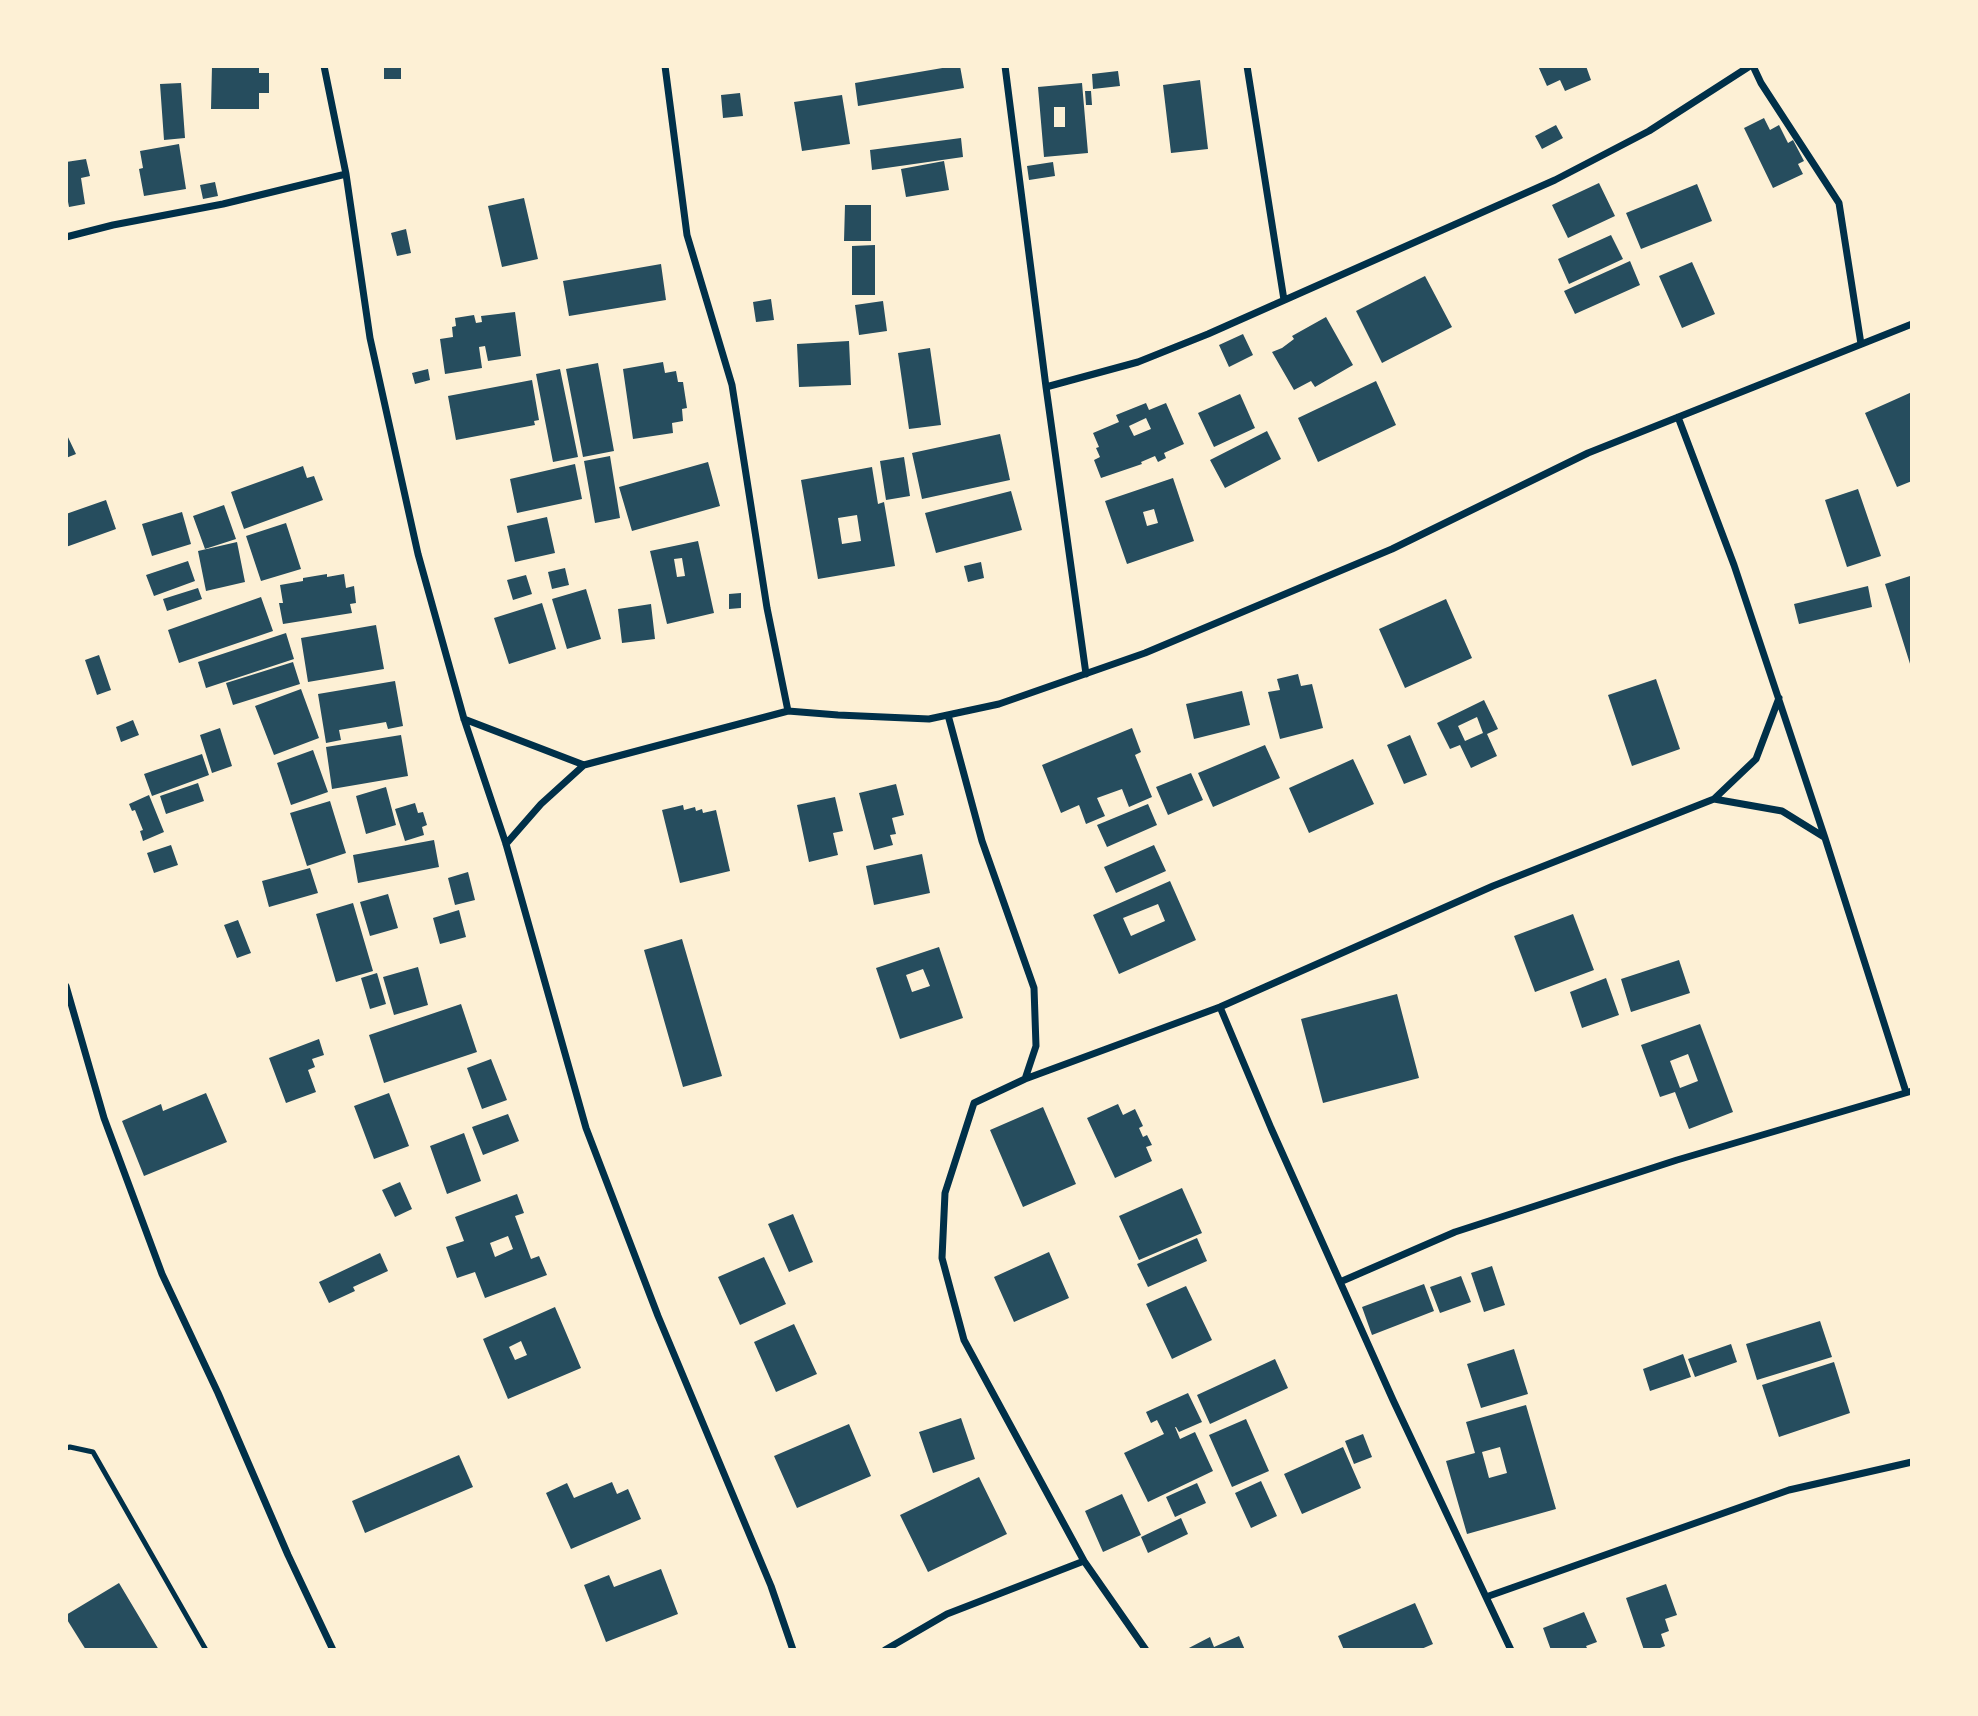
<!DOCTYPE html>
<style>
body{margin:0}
#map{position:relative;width:1978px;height:1716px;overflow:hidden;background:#fdf0d5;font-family:"DM Sans",sans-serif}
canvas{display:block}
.frame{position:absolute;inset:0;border:68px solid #fdf0d5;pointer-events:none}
</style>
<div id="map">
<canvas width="1978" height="1716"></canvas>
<div class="frame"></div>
</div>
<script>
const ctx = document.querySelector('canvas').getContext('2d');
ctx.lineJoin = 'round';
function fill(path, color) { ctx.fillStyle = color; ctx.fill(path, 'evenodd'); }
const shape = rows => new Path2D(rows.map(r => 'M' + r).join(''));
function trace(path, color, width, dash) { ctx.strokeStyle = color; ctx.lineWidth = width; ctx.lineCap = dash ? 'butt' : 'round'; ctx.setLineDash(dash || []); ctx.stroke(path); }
const building = shape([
 [212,66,259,66,259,73,269,73,269,93,259,93,259,109,211,109],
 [384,66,401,66,401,79,384,79],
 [954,66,960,66,964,88,858,106,855,83],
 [1538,66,1586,66,1591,80,1565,91,1560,80,1547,86],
 [1118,71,1120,86,1093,89,1092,74],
 [1200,80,1208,149,1171,153,1163,85],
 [181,83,185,138,164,140,160,84],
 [1082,83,1088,153,1044,157,1038,87],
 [1054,107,1065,107,1065,127,1054,127],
 [1085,91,1091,91,1092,105,1086,105],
 [740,93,743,116,723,118,721,95],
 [842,95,850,144,802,151,794,102],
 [1764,118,1770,130,1779,125,1788,143,1793,140,1804,161,1798,164,1803,174,1773,188,1744,128],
 [1556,125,1563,138,1542,149,1535,136],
 [961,138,963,157,872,170,870,150],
 [179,144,186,189,144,196,139,169,143,168,140,151],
 [86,159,90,176,81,178,85,204,69,207,66,191,66,162],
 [944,161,949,190,906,197,901,169],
 [1053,162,1055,176,1029,180,1027,166],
 [215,182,218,196,203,199,200,185],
 [1599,183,1615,216,1568,238,1552,205],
 [1697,184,1712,221,1641,249,1626,213],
 [524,198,538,259,502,267,488,206],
 [845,205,871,205,871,241,844,241],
 [406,229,411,253,397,256,391,233],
 [1611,235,1623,259,1569,284,1558,259],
 [875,245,875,295,852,295,852,246],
 [1630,261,1640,285,1575,314,1564,291],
 [1692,262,1715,314,1682,328,1659,276],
 [661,264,666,300,569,316,563,281],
 [1425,276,1452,327,1382,363,1356,311],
 [771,299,774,320,756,322,753,302],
 [883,301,887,331,859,335,855,305],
 [515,312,521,356,488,361,485,346,479,347,482,368,445,374,440,339,453,337,452,327,456,326,455,318,474,315,476,323,482,322,481,316],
 [1326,317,1353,365,1315,387,1311,381,1294,390,1272,352,1282,348,1294,339,1292,336],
 [1243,334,1253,355,1229,367,1219,345],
 [849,341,851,385,799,387,797,344],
 [930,348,941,425,909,429,898,353],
 [663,362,665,373,676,371,678,382,683,382,687,408,682,409,683,421,672,423,673,433,633,439,623,369],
 [598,363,614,451,583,457,566,369],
 [428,369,430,380,415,384,412,373],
 [560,369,578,457,553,462,536,374],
 [532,380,539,420,534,421,535,425,456,440,448,396],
 [1376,381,1396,425,1318,462,1298,418],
 [1912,392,1912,481,1897,487,1865,413],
 [1240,394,1255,428,1214,447,1198,413],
 [1146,403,1149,410,1166,403,1184,444,1164,453,1166,458,1158,462,1155,456,1141,462,1142,464,1101,478,1094,460,1100,457,1096,448,1099,447,1093,433,1119,422,1116,415],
 [1146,418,1151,429,1134,436,1129,426],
 [1267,431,1281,459,1225,488,1210,460],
 [66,433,76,454,66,458],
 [1000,434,1010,480,922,499,912,453],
 [610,456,620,518,595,523,584,461],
 [904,457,910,496,886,500,880,461],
 [708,462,720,506,632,531,619,487],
 [575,464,582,499,517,513,510,479],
 [303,466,307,478,314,476,323,500,244,529,231,492],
 [872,467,878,504,884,502,895,566,818,579,801,480],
 [857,515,861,541,842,544,838,518],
 [1173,478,1194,541,1127,564,1105,501],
 [1154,509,1158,523,1147,526,1143,512],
 [1858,489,1881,556,1847,567,1825,500],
 [1011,491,1022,530,936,553,925,513],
 [106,500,116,529,66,547,66,514],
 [224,505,236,539,205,549,193,516],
 [182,512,191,544,152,556,142,524],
 [547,517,555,553,515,562,507,526],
 [286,523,301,569,261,581,246,536],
 [698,541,714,613,667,624,650,551],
 [682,558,685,576,677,577,674,559],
 [237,542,245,582,206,591,198,551],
 [188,561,195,581,154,596,146,575],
 [981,562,984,578,968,582,964,566],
 [565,568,569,585,552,589,548,572],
 [327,574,327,577,344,574,346,588,354,586,356,603,350,604,352,613,283,624,279,603,283,603,280,585,303,581,303,578],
 [526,575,532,594,513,600,507,580],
 [1910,576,1912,580,1911,667,1885,584],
 [1868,586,1872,607,1799,624,1794,604],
 [198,588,202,599,167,611,163,599],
 [586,589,601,639,567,649,552,599],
 [741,593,741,608,729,609,729,594],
 [261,597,273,631,179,663,168,630],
 [1446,599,1472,658,1405,688,1379,629],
 [542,603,556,649,509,664,494,618],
 [651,604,655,639,622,643,618,609],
 [376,625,384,669,308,682,301,638],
 [286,633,294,659,206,688,198,662],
 [99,655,111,690,97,695,85,660],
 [293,662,300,684,233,705,226,683],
 [1298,674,1301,686,1312,684,1323,728,1280,739,1268,692,1280,690,1277,679],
 [1656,679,1680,749,1632,766,1608,695],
 [395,681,403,726,388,729,386,722,339,730,341,740,326,743,318,694],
 [301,689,319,738,274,755,255,706],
 [1242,691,1250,725,1194,739,1186,704],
 [1484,700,1498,729,1487,734,1497,756,1471,768,1460,745,1450,749,1437,723],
 [1477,717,1483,733,1465,741,1458,726],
 [133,720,139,735,121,742,116,727],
 [220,728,232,766,212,773,200,735],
 [1132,728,1141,752,1135,755,1152,797,1129,807,1122,789,1097,798,1105,816,1086,824,1079,805,1061,813,1042,765],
 [401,735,408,776,332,789,326,747],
 [1410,735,1427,775,1404,784,1387,745],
 [1265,745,1280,778,1213,807,1198,773],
 [313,750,328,792,291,805,277,763],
 [202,754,209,775,152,796,144,774],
 [1353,759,1374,804,1309,833,1289,788],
 [1191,773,1203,800,1168,815,1156,787],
 [198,783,204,801,166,814,160,796],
 [896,784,904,815,892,818,896,834,890,835,893,845,874,850,859,793],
 [386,787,396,825,366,834,356,796],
 [149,795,164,832,143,841,140,831,143,830,135,810,132,811,129,804],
 [835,797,843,831,833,833,838,855,809,862,797,805],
 [330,801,346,853,307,866,290,813],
 [415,803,418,813,423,812,427,825,422,827,424,835,405,841,395,809],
 [1148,804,1157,825,1107,847,1097,825],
 [683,805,684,810,695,807,696,811,702,809,703,813,716,810,730,871,680,883,662,810],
 [434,840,439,867,358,883,353,855],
 [171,845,178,865,154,873,147,853],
 [1154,845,1166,871,1116,893,1104,867],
 [922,854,930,893,874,905,866,866],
 [310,868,318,893,269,907,262,881],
 [468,872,475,900,455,905,448,878],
 [1170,881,1196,940,1119,974,1093,915],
 [1158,904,1165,921,1131,936,1123,918],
 [388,894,398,928,370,936,360,902],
 [353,903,373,971,336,982,316,914],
 [459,910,466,937,440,944,433,918],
 [1573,914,1594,970,1535,992,1514,936],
 [238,920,251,953,237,958,224,925],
 [682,939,722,1076,683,1087,644,950],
 [939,947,963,1018,900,1039,876,968],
 [923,969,930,986,912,992,906,975],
 [1679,960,1690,993,1631,1012,1621,979],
 [418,967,428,1005,394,1015,383,977],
 [377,973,386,1004,370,1009,361,978],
 [1606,978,1619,1015,1582,1028,1570,992],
 [1397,994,1419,1078,1323,1103,1301,1019],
 [461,1004,477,1052,384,1083,369,1035],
 [1700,1024,1733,1112,1689,1129,1675,1092,1660,1097,1641,1045],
 [1688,1054,1698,1081,1680,1088,1670,1061],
 [319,1039,324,1055,312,1059,315,1067,308,1070,316,1092,286,1103,269,1058],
 [491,1059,507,1100,482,1109,467,1068],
 [206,1093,227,1142,144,1176,122,1121,161,1104,163,1111],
 [389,1093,409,1146,374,1159,354,1106],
 [1118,1104,1123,1115,1135,1109,1143,1126,1139,1128,1143,1137,1147,1135,1152,1145,1146,1147,1152,1161,1115,1178,1087,1118],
 [1043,1107,1076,1184,1023,1207,990,1130],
 [508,1114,519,1141,483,1155,472,1127],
 [464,1133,481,1181,447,1194,430,1146],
 [400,1182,412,1209,395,1217,382,1190],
 [1182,1188,1202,1233,1139,1260,1119,1216],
 [517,1194,524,1213,515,1216,531,1259,539,1256,547,1275,485,1298,475,1272,457,1278,446,1247,464,1241,455,1217],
 [508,1236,513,1249,495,1257,490,1243],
 [793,1214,813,1262,789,1272,768,1224],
 [1197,1238,1207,1261,1148,1287,1137,1264],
 [1049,1252,1069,1298,1014,1322,994,1277],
 [380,1253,388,1271,353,1287,355,1291,329,1303,319,1282],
 [764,1257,786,1304,740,1325,718,1277],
 [1492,1266,1505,1305,1484,1312,1471,1273],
 [1461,1276,1471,1302,1440,1313,1430,1287],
 [1424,1284,1434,1311,1372,1335,1362,1307],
 [1186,1286,1212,1340,1172,1359,1146,1304],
 [555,1307,581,1368,508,1399,483,1339],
 [521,1341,527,1355,515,1360,509,1347],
 [1820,1321,1832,1357,1757,1380,1746,1344],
 [794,1324,817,1374,776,1392,754,1342],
 [1731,1344,1737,1362,1695,1377,1688,1359],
 [1514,1349,1528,1394,1481,1408,1467,1364],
 [1683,1354,1691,1377,1650,1391,1643,1369],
 [1275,1359,1288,1388,1210,1424,1197,1395],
 [1834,1362,1850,1413,1779,1437,1762,1385],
 [1188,1393,1202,1422,1179,1432,1176,1427,1175,1427,1180,1439,1195,1432,1213,1471,1148,1502,1124,1453,1164,1434,1157,1420,1151,1423,1146,1412],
 [1526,1405,1556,1509,1467,1534,1446,1461,1475,1453,1466,1422],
 [1500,1447,1507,1473,1489,1478,1482,1452],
 [961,1418,975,1459,933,1473,919,1432],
 [1246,1419,1269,1471,1232,1487,1209,1435],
 [849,1424,871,1476,797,1508,774,1456],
 [1363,1434,1372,1457,1354,1464,1345,1441],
 [1343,1447,1361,1488,1302,1514,1284,1474],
 [459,1455,473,1487,365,1533,352,1501],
 [979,1477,1007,1534,928,1572,900,1515],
 [1261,1481,1277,1516,1251,1528,1235,1493],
 [612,1482,617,1494,628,1489,641,1519,571,1549,546,1493,567,1483,574,1498],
 [1197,1483,1206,1503,1175,1517,1166,1497],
 [1122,1494,1141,1535,1103,1552,1085,1511],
 [1181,1518,1188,1534,1148,1553,1141,1537],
 [661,1569,678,1614,606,1642,584,1585,609,1575,614,1587],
 [119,1583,159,1650,86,1650,66,1618,66,1615],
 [1666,1584,1677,1615,1665,1619,1669,1631,1661,1634,1665,1646,1655,1650,1644,1650,1626,1598],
 [1415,1603,1433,1644,1419,1650,1344,1650,1338,1636],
 [1584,1612,1597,1642,1586,1646,1588,1650,1551,1650,1543,1628],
 [1239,1636,1245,1650,1185,1650,1210,1637,1214,1647]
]);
const service = shape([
 [66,1448,70,1447,93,1452,206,1650]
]);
const minor = shape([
 [324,66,346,174,370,338,418,554,464,719,506,844,586,1128,658,1316,771,1586,793,1650],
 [665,66,687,235,732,385,767,608,788,711],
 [1005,66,1046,387,1086,674],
 [1247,66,1284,300],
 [1753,66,1761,83,1839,203,1861,344],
 [66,237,113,225,223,204,346,174],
 [1046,387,1138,362,1208,334,1555,180,1649,131,1750,66],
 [1678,417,1734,565,1825,838,1906,1092],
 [948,715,982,841,1034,988,1036,1046,1025,1079,974,1103,945,1193,942,1258,964,1340,1084,1561,1146,1650],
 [464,719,584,765],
 [1714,799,1782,811,1824,837],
 [506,844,541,804,584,765,788,711,838,715,929,719,999,704,1145,653,1392,549,1588,453,1912,324],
 [66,986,104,1118,162,1274,218,1393,288,1555,333,1650],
 [1220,1007,1271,1128,1393,1400,1511,1650],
 [1025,1079,1220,1007,1493,886,1714,799,1756,759,1779,698],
 [1340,1282,1455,1232,1677,1160,1912,1091],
 [1486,1597,1789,1490,1912,1462],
 [885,1650,947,1614,1084,1561]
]);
fill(building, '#264d5e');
trace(service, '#003049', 5);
trace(minor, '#003049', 7);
</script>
